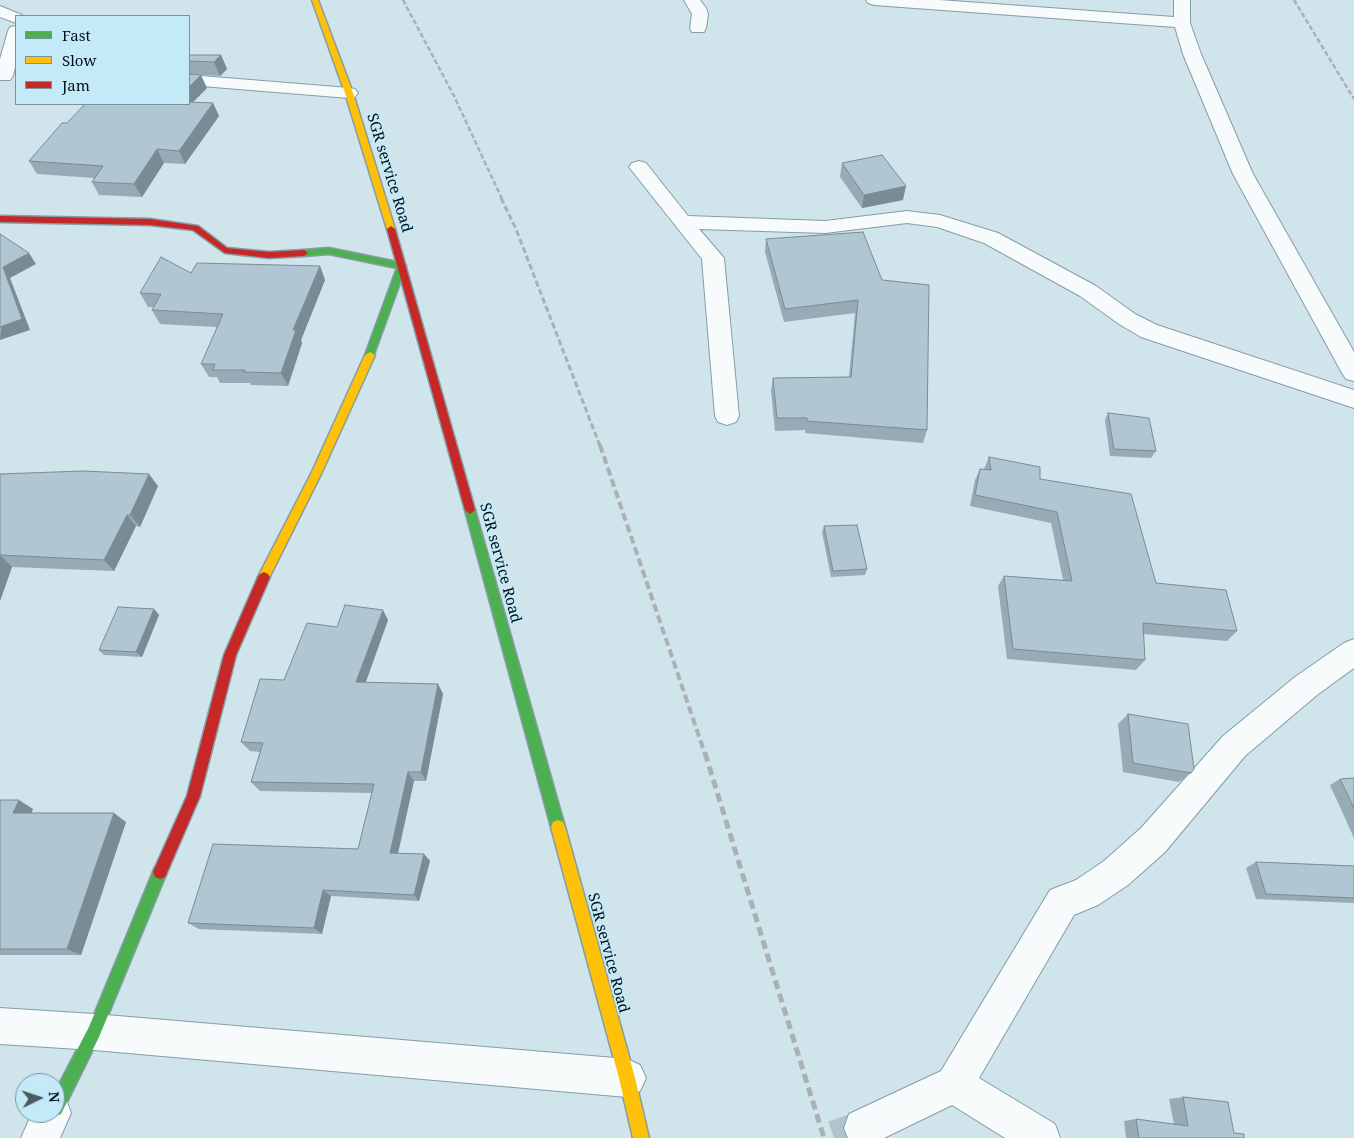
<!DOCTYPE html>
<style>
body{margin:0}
#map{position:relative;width:1354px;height:1138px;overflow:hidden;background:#d0e4ec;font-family:"Noto Serif",serif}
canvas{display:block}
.legend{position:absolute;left:15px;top:15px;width:175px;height:90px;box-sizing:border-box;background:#c5eaf7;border:1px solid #76939d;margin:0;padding:6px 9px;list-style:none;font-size:15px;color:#001016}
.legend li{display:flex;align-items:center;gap:10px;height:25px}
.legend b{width:25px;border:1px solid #76939d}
.north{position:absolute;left:15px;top:1073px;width:50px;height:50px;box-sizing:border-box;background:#c5eaf7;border:1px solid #76939d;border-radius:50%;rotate:86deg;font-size:14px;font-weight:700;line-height:20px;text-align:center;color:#001016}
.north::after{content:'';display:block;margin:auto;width:18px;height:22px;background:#495a61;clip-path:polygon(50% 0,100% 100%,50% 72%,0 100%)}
</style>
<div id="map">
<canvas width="1354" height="1138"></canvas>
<ul class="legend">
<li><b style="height:6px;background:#4caf50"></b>Fast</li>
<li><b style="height:6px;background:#ffc107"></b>Slow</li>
<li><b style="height:6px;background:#c62828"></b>Jam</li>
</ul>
<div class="north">N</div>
</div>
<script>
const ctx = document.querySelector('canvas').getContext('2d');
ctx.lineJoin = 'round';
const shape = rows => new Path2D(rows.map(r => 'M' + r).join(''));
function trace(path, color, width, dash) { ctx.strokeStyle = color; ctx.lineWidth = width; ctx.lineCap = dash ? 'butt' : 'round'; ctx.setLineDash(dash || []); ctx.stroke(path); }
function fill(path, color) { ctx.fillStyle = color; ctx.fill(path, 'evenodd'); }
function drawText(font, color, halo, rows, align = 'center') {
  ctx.font = font + ' "Noto Serif",serif'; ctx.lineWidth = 4; ctx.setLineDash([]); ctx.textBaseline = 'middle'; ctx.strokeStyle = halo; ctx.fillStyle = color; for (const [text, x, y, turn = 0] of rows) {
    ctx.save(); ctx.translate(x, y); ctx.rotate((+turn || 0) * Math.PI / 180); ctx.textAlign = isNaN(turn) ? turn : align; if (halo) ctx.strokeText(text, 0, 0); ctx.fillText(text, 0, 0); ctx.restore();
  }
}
const streetTunnel = shape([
 [834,1138,863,1128]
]);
const street = shape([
 [684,0,700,0,706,8,708,14,706,28,704,32,692,32,690,28,692,14,684,0],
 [866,0,939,0,1174,17,1174,0,1190,0,1190,23,1201,54,1253,174,1354,352,1354,381,1346,379,1342,373,1233,174,1183,54,1175,27,874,5,868,3,866,0],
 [0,6,22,15,23,16,16,16,16,23,0,17,0,6],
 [16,26,16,63,13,76,10,80,0,80,0,59,8,31,10,27,16,26],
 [189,75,349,88,355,89,358,93,355,97,349,98,189,85,189,75],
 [639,161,646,163,688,216,825,221,907,211,940,215,998,233,1096,286,1135,314,1157,325,1354,390,1354,408,1141,337,1119,324,1080,296,984,243,937,227,907,223,825,233,699,229,724,258,739,416,736,422,727,425,718,422,715,416,702,259,629,167,632,163,639,161],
 [1354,639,1354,668,1317,695,1245,756,1165,852,1128,885,1098,905,1074,915,979,1078,1055,1124,1060,1138,1005,1138,952,1105,884,1138,848,1138,844,1128,849,1114,941,1071,1050,890,1076,880,1104,861,1141,828,1223,736,1295,677,1344,643,1354,639],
 [0,1008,94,1014,627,1059,640,1065,646,1078,640,1091,627,1097,94,1050,0,1044,0,1008],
 [55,1095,66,1099,71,1113,60,1138,21,1138,32,1113,55,1113,55,1095]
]);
const fast = shape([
 [329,248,402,263,406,266,373,357,370,358,365,355,397,268,329,254,304,256,300,253,304,250,329,248],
 [470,506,475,510,565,827,563,832,558,834,553,832,551,827,465,510,470,506],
 [160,865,165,867,167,872,99,1037,61,1114,55,1116,49,1114,55,1113,55,1092,89,1027,155,867,160,865]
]);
const slow = shape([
 [312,0,318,0,353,93,395,229,394,231,388,231,387,229,345,93,312,0],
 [370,352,375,355,321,474,268,580,260,580,258,577,311,474,365,355,370,352],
 [558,820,563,822,565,827,635,1078,649,1138,633,1138,619,1078,551,827,553,822,558,820]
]);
const jam = shape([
 [0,216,150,219,198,226,227,248,269,252,304,250,308,253,304,256,269,258,225,253,193,230,150,225,0,222,0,216],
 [391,226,395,229,475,510,470,514,465,510,387,229,391,226],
 [264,572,268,574,270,577,236,655,200,796,165,877,160,879,155,877,153,872,187,796,224,655,258,577,260,574,264,572]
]);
const railFar3 = shape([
 [403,0,454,96,502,199],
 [1294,0,1354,99]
]);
const railFar2 = shape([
 [501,198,516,229,600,446]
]);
const railFar1 = shape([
 [600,445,705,754]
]);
const rail = shape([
 [705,753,824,1138]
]);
const wall = shape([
 [189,55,221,55,227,69,220,76,189,74],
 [207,88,193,102,213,103,219,116,185,164,164,163,142,197,99,195,92,182,94,178,37,174,29,161,67,123],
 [842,163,903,200,862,208,840,177],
 [863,232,927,430,923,443,805,433,805,430,775,431,771,390,773,378,849,377,855,313,784,322,765,252,766,239],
 [320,266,325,280,301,340,302,343,288,386,251,385,250,383,220,383,217,377,209,377,201,364,217,327,160,324,152,310,154,307,148,307,140,293,191,273],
 [1108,413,1156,451,1151,458,1110,456,1105,420],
 [989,457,1040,479,1156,583,1237,631,1227,641,1143,634,1145,660,1136,670,1007,659,998,586,1004,576,1063,580,1051,523,970,506,975,480,980,469,984,469],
 [0,474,158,486,140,527,136,526,114,571,12,567,0,601],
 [824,526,867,569,865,575,831,577,822,532],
 [154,609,159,615,142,657,104,655,99,650],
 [388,620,366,682,438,684,443,694,426,781,414,781,398,854,424,854,430,861,419,901,331,896,322,934,199,929,188,923,358,849,372,793,260,791,251,782,260,752,250,751,241,742,337,627],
 [1128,714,1191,773,1179,782,1123,772,1118,724],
 [1354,778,1354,838,1330,785,1340,779],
 [0,800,33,809,31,813,126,822,81,955,0,955],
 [1256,862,1354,866,1354,903,1256,899,1246,868],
 [1183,1097,1234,1133,1244,1138,1126,1138,1124,1121,1136,1119,1174,1124,1169,1099]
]);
const shadedWall = shape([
 [221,55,227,69,220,76,214,62],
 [201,75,207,88,181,114,189,104,189,87],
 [213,103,219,116,185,164,179,151],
 [157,149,164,163,142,197,134,184],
 [906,186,903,200,862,208,864,195],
 [29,253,36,264,10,278,30,330,0,340,3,267],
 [320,266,325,280,301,340,302,343,288,386,281,373,293,330],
 [149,474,158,486,140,527,130,515],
 [127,515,136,526,114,571,104,560],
 [0,555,12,567,0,601],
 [154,609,159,615,142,657,136,652],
 [383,610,388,620,362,692,356,682],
 [438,684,443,694,426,781,421,772],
 [408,772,414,781,396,861,390,853],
 [19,800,33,809,28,821,13,813],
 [114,813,126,822,81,955,67,949],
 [424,854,430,861,419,901,414,895],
 [323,890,331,896,322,934,314,928]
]);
const building = shape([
 [189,55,221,55,214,62,189,61,189,55],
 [189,74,201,75,189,87,189,74],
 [189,102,213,103,179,151,157,149,134,184,92,182,103,166,29,161,62,123,67,123,85,104,189,104,189,102],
 [882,155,906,186,864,195,842,163,882,155],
 [863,232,882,280,929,285,927,430,807,421,807,418,777,418,773,378,851,377,858,300,785,309,766,239,863,232],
 [0,234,29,253,3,267,22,319,0,327,0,234],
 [161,257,191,273,197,263,320,266,293,330,296,330,281,373,244,372,245,370,213,370,215,364,201,364,223,314,152,310,161,294,140,293,161,257],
 [1108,413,1149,418,1156,451,1114,449,1108,413],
 [989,457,1040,467,1040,479,1131,494,1156,583,1226,590,1237,631,1143,623,1145,660,1013,649,1004,576,1072,581,1057,512,975,495,980,469,991,470,989,457],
 [83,471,149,474,130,515,127,515,104,560,0,555,0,474,83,471],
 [857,525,867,569,833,571,824,526,857,525],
 [345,605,383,610,356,682,438,684,421,772,408,772,390,853,424,854,414,895,323,890,314,928,188,923,213,844,358,849,374,784,251,782,263,743,241,742,260,679,284,680,307,623,337,627,345,605],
 [118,607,154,609,136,652,99,650,118,607],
 [1128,714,1188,724,1194,769,1191,773,1133,763,1128,714],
 [1354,778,1354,808,1340,779,1354,778],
 [0,800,19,800,13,813,114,813,67,949,0,949,0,800],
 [1256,862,1354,866,1354,898,1266,894,1256,862],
 [1183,1097,1228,1102,1234,1133,1244,1134,1244,1138,1139,1138,1136,1119,1188,1126,1183,1097]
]);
const streetNames = [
 ["SGR service Road",389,173,73],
 ["SGR service Road",500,563,75],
 ["SGR service Road",608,953,75]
];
trace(streetTunnel, '#b1c4cc', 35, [35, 18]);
trace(street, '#859da6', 2);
trace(fast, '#859da6', 3);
trace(slow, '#859da6', 3);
trace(jam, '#859da6', 3);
fill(street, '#f8fbfc');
fill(fast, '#4caf50');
fill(slow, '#ffc107');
fill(jam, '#c62828');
trace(railFar3, '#abb1b3', 2.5, [5, 2.5]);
trace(railFar2, '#abb1b3', 3, [6, 3]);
trace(railFar1, '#abb1b3', 4, [8, 4]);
trace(rail, '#abb1b3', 5, [9, 5]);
fill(wall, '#97aab5');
fill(shadedWall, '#7b8b94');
fill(building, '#b0c6d3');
trace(building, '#7b8b94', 1);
drawText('15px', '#001016', '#c5eaf7', streetNames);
</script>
